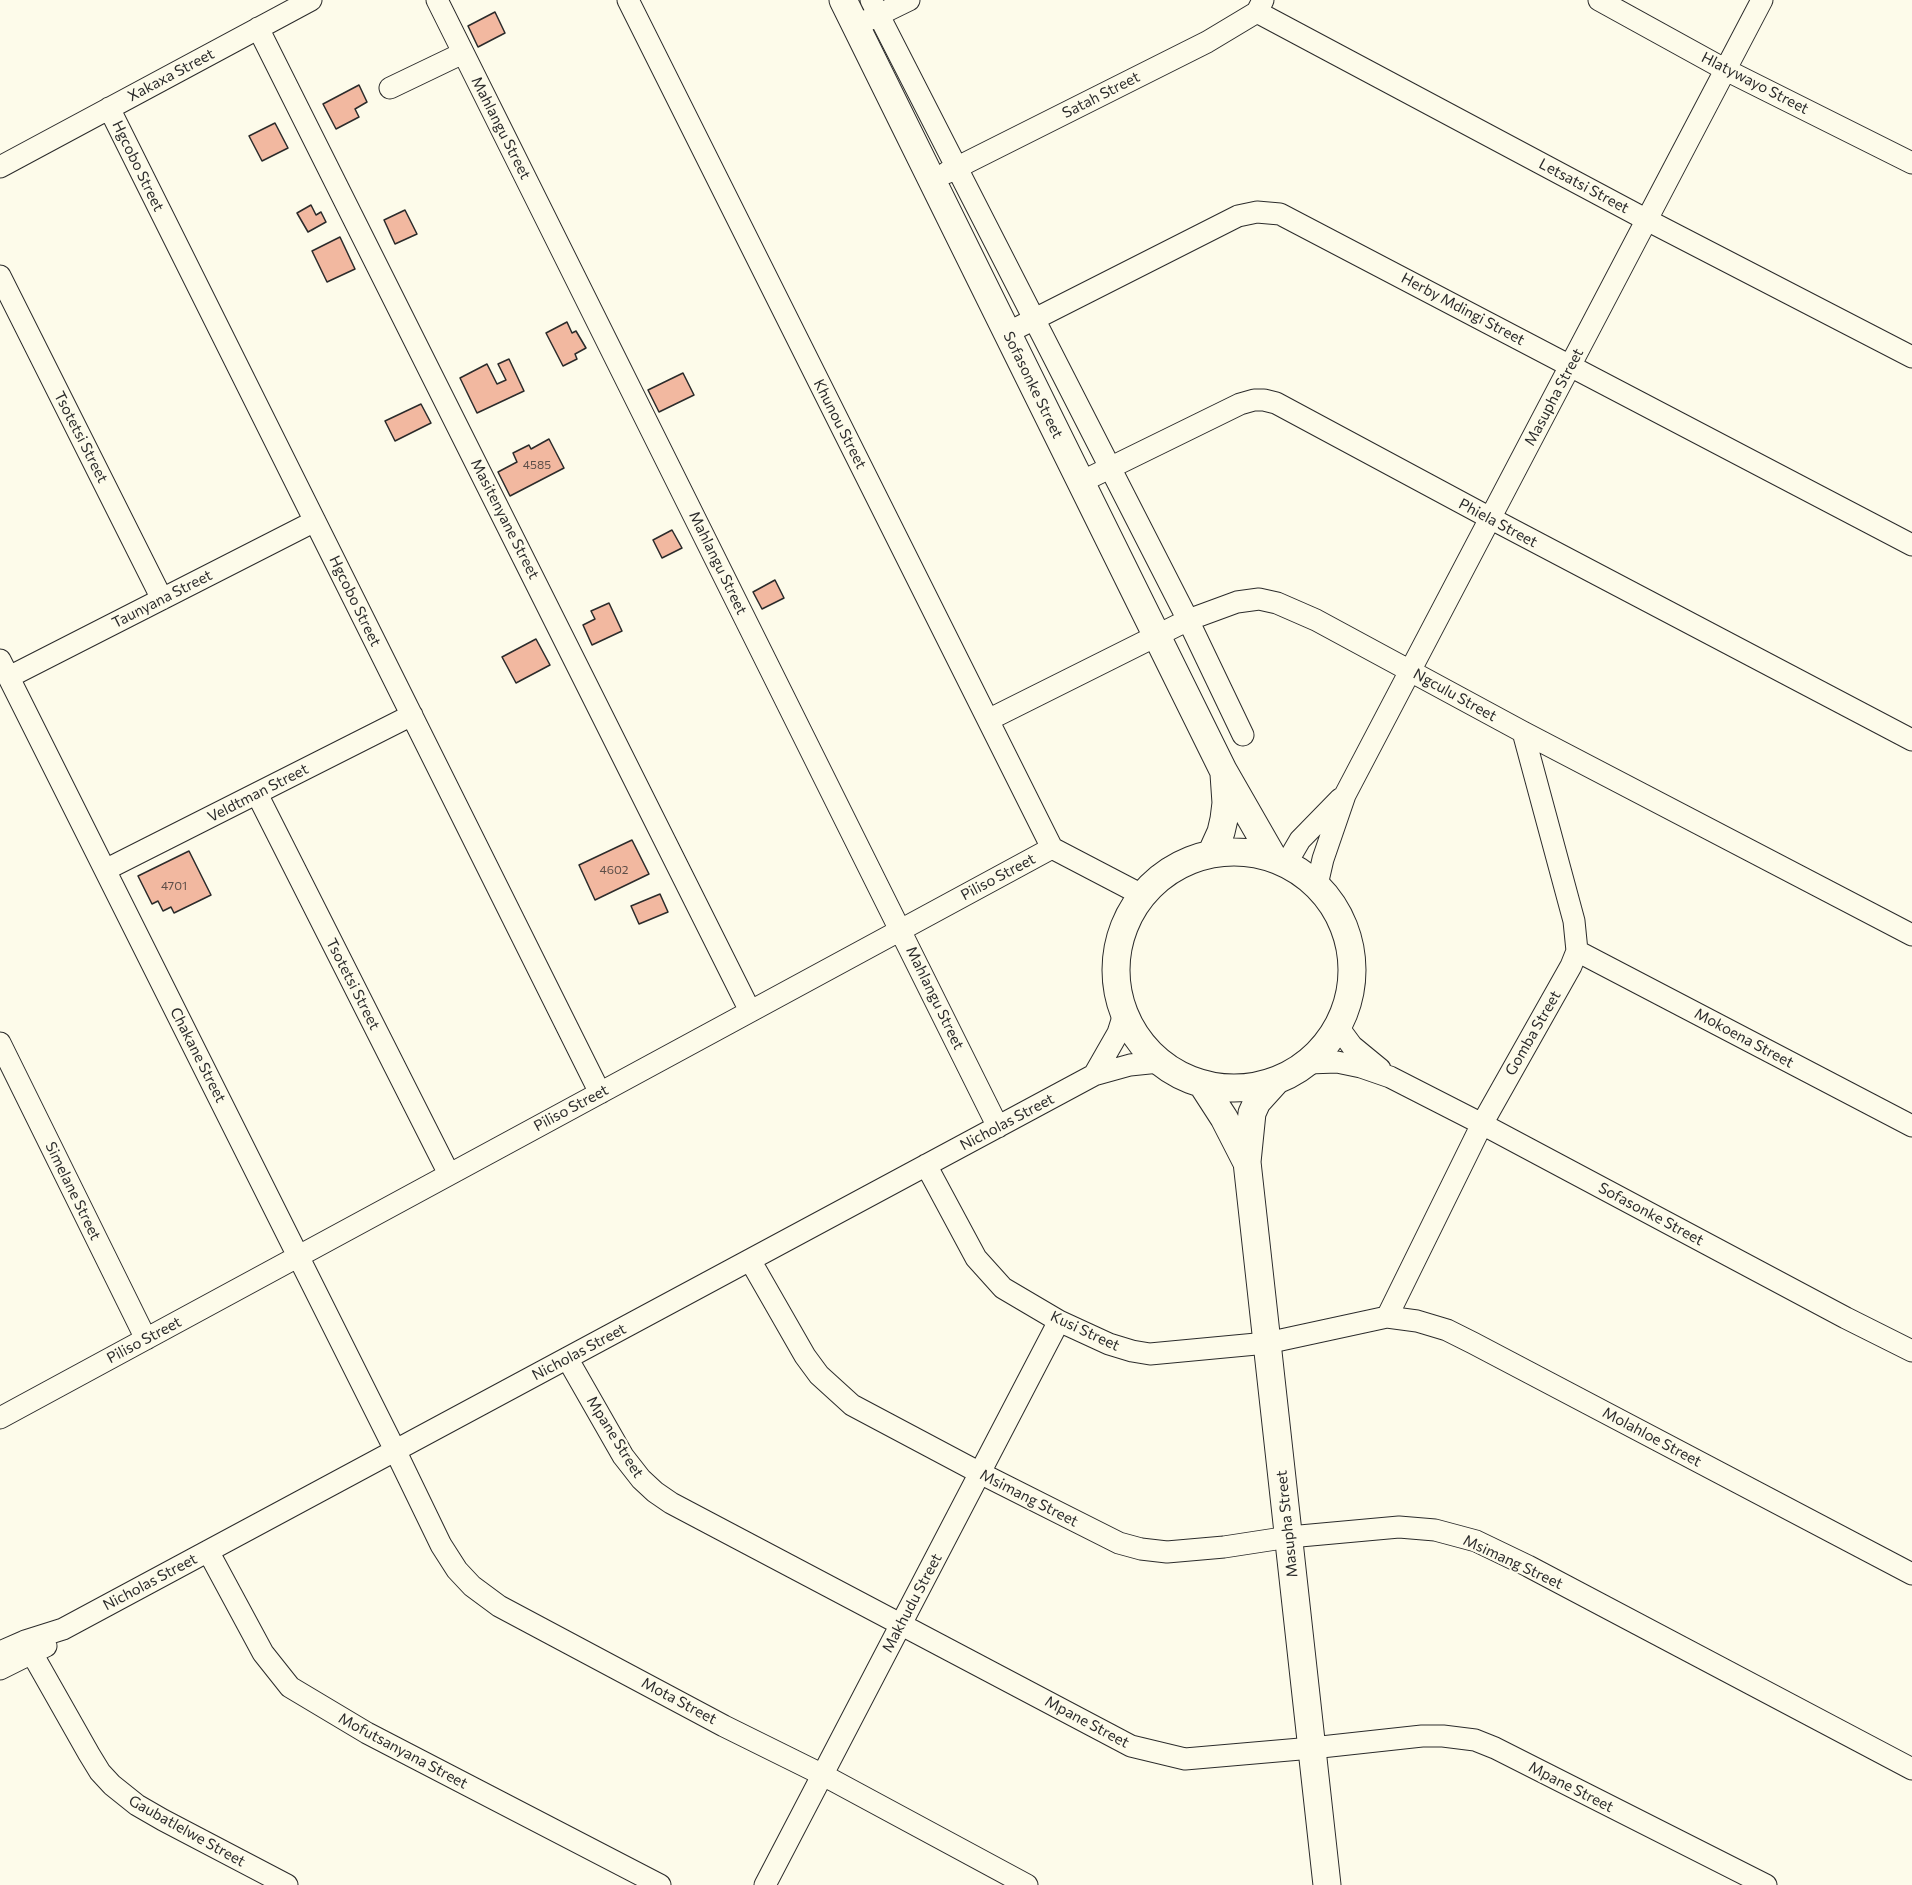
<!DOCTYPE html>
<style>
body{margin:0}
canvas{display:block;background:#fdfbea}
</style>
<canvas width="1912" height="1885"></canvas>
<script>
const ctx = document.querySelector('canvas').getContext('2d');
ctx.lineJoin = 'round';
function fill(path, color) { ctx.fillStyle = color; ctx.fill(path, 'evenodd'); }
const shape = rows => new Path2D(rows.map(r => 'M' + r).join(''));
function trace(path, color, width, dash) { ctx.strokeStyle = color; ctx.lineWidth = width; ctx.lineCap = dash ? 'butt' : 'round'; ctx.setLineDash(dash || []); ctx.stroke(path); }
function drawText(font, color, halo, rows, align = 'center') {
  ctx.font = font + ' Commissioner,sans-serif'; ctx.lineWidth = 4.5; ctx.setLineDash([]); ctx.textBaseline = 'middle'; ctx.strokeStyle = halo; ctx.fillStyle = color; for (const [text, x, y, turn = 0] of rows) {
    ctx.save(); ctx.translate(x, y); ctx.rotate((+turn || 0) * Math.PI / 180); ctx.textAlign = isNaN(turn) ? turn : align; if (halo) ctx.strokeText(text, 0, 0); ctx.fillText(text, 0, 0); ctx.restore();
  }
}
const building = shape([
 [495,12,505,33,478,47,468,26,495,12],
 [359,85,367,102,355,109,359,117,336,129,323,104,359,85],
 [275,123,288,148,262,161,249,136,275,123],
 [311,205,316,215,321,212,326,222,308,232,297,213,311,205],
 [405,210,417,234,395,244,384,220,405,210],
 [340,237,355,269,327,282,312,251,340,237],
 [567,322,572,333,576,331,586,348,575,354,577,359,563,366,546,333,567,322],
 [509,359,524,391,477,413,460,378,487,364,497,384,506,380,498,364,509,359],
 [683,373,694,395,659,412,648,390,683,373],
 [421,404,431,423,395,441,385,421,421,404],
 [549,439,564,468,510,496,498,472,517,462,513,453,529,445,531,449,549,439],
 [672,530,682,548,662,558,653,540,672,530],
 [775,580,784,598,762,609,753,592,775,580],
 [609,603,622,631,592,645,583,625,595,619,591,611,609,603],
 [536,639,550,665,516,683,502,657,536,639],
 [632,840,649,874,595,900,579,865,632,840],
 [189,851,211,895,174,913,171,907,163,911,158,901,152,904,138,876,189,851],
 [660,894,668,912,639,924,631,906,660,894]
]);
const minor = shape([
 [437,0,998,1127],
 [628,0,1052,848],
 [871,0,1188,620,1243,735],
 [1599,0,1726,70,1912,163],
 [1257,12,1647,220,1912,357],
 [866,21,909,0],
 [258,28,750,1011],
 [390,88,463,53],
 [109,108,600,1093],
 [0,167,311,0],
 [946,173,1207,42,1257,12,1263,0],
 [0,276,162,599],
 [1007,333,1238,216,1257,212,1280,214,1912,545],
 [1081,482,1240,404,1254,400,1264,400,1276,403,1490,518,1912,740],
 [0,660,395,1450,441,1545,457,1570,472,1586,499,1606,724,1726,823,1775,1027,1885],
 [9,677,315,521],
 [988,720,1188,620,1237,602,1259,599,1277,603,1316,620,1523,732,1912,935],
 [257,794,449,1174],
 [1052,848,1142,895],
 [1286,864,1300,840,1340,799],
 [105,870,412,715],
 [1317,885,1323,859,1345,795,1762,0],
 [1577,951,1912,1126],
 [1338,1027,1352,1046,1380,1069],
 [0,1043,146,1339],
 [1308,1063,1337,1062,1361,1067,1390,1077,1482,1124,1846,1318,1912,1351],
 [1094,1075,1118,1033,1124,1014],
 [926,1165,976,1258,1003,1288,1059,1321,1109,1344,1132,1351,1150,1354,1267,1343,1387,1317,1417,1321,1447,1330,1473,1343,1912,1574],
 [750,1260,805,1356,819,1375,852,1405,980,1473,1119,1543,1141,1549,1167,1552,1224,1547,1289,1537,1399,1527,1435,1530,1476,1541,1528,1566,1912,1769],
 [1387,1317,1482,1124,1571,966,1577,951,1574,921,1523,732],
 [567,1358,623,1456,641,1479,655,1492,671,1503,1131,1746,1185,1759,1312,1748,1422,1736,1443,1736,1475,1740,1495,1748,1766,1885],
 [0,1418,1052,848],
 [208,1551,263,1653,290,1687,367,1733,660,1885],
 [25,1641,89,1754,100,1772,112,1785,137,1805,163,1820,287,1885],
 [0,1652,25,1641,63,1629,1094,1075,1130,1065,1159,1062],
 [0,1669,46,1646],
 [765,1885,1059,1321]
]);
const major = shape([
 [843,0,1223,770,1274,859],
 '1116 970a118 118 0 1 1 236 0a118 118 0 1 1-236 0Z',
 [1211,854,1221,832,1224,819,1226,803,1224,774],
 [1276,1081,1257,1102,1252,1113,1247,1162,1327,1885],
 [1202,1084,1224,1118,1246,1161]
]);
const numberNames = [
 ["4585",537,465],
 ["4602",614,870],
 ["4701",174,886]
];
const streetNames = [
 ["Xakaxa Street",171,75,-28],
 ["Hlatywayo Street",1755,83,27],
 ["Satah Street",1101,95,-27],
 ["Mahlangu Street",501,128,63],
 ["Hgcobo Street",138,166,64],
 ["Letsatsi Street",1584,186,28],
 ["Herby Mdingi Street",1463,309,28],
 ["Sofasonke Street",1033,385,64],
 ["Masupha Street",1554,397,-62],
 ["Khunou Street",840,424,63],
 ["Tsotetsi Street",81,437,63],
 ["Masitenyane Street",505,519,63],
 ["Phiela Street",1498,523,28],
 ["Mahlangu Street",718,563,64],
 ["Taunyana Street",162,599,-27],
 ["Hgcobo Street",355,601,64],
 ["Ngculu Street",1455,695,29],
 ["Veldtman Street",258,793,-27],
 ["Piliso Street",998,877,-28],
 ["Tsotetsi Street",353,984,63],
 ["Mahlangu Street",935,998,64],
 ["Gomba Street",1533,1033,-60],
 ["Mokoena Street",1744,1038,28],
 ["Chakane Street",198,1055,63],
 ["Piliso Street",571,1108,-28],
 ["Nicholas Street",1007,1122,-28],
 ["Simelane Street",73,1191,64],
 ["Sofasonke Street",1651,1214,28],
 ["Kusi Street",1085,1331,25],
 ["Piliso Street",144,1340,-28],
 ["Nicholas Street",579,1352,-28],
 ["Mpane Street",615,1437,58],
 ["Molahloe Street",1652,1437,28],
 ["Msimang Street",1029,1498,27],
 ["Masupha Street",1287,1524,-96],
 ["Msimang Street",1513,1562,25],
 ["Nicholas Street",150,1582,-28],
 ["Makhudu Street",912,1603,-62],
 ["Mota Street",679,1701,28],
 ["Mpane Street",1087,1722,28],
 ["Mofutsanyana Street",403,1751,28],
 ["Mpane Street",1571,1787,27],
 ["Gaubatlelwe Street",187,1831,29]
];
fill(building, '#f2b8a0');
trace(building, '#2b2b2b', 1.5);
trace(minor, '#2b2b2b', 23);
trace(major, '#2b2b2b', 29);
trace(minor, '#fdfbea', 21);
trace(major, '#fdfbea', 27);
drawText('12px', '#5d4e48', null, numberNames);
drawText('15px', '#2b2b2b', '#fdfbea', streetNames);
</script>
